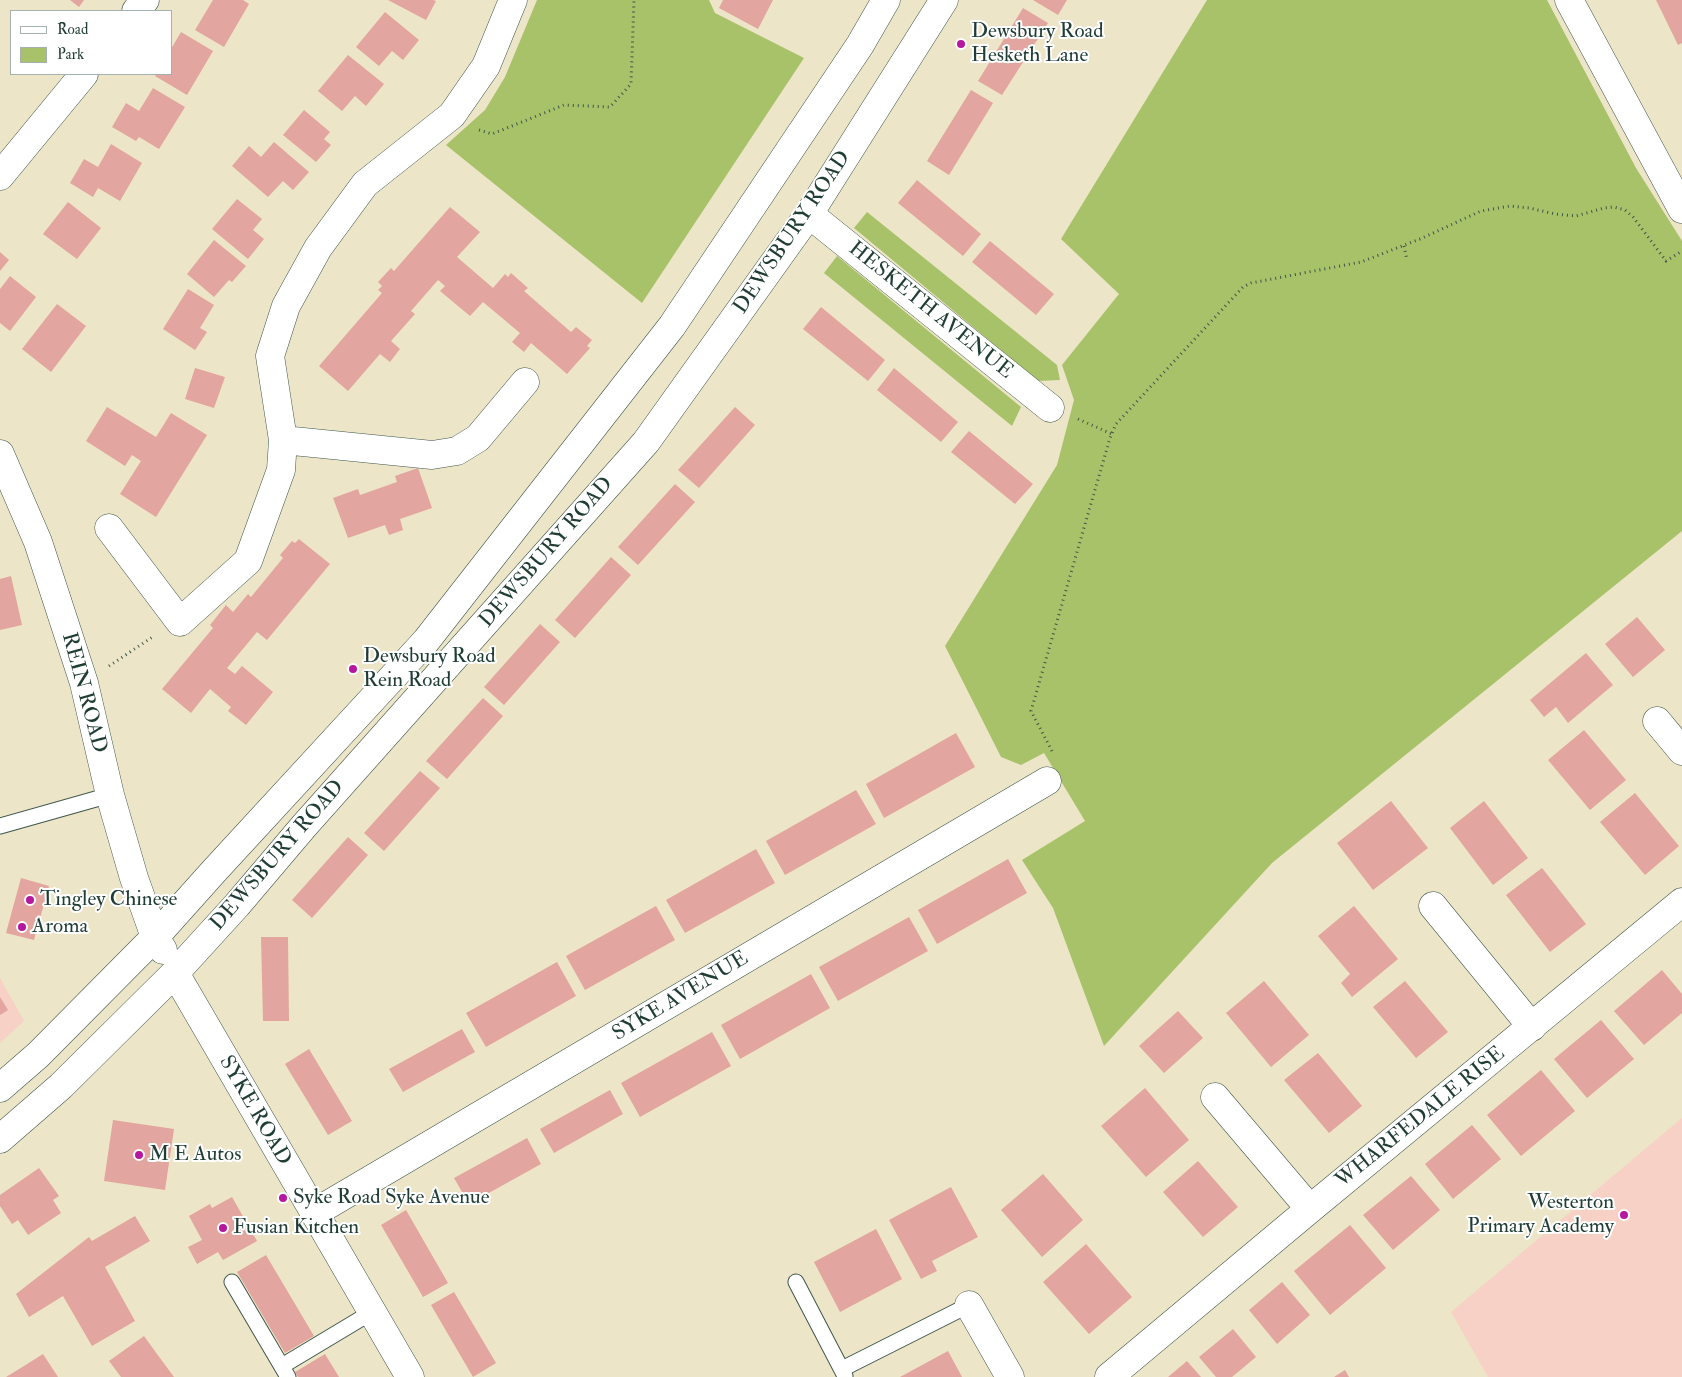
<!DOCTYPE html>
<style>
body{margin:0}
#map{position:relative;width:1682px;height:1377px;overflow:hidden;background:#ede5c7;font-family:"IM FELL Double Pica",serif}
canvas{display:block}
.legend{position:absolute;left:10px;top:10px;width:162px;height:65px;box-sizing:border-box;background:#fff;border:1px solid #a5b1ae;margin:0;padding:6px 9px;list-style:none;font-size:15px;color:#1f3d34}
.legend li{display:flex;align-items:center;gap:10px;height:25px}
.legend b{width:25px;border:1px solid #a5b1ae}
</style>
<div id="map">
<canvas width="1682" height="1377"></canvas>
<ul class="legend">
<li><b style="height:6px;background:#fff"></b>Road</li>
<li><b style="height:14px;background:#a8c269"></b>Park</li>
</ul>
</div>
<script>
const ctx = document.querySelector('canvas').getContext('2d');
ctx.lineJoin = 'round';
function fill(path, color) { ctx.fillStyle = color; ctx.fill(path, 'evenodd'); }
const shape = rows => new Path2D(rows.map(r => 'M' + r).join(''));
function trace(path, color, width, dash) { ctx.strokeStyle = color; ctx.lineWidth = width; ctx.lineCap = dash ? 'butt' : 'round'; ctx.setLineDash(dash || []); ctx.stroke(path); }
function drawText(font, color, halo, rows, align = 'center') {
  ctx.font = font + ' "IM FELL Double Pica",serif'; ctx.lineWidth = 4; ctx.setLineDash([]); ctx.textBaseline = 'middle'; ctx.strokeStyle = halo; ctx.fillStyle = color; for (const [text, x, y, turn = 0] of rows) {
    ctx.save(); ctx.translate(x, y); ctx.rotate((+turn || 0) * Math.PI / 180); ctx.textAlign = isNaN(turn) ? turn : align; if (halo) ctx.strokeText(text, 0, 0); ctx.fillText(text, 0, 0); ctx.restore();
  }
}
const built = shape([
 [0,978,24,1021,0,1043],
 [1682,1118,1682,1377,1488,1377,1451,1312]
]);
const green = shape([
 [537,0,709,0,715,13,804,58,642,303,446,145,485,110,505,77],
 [1207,0,1547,0,1636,168,1682,241,1682,531,1272,863,1104,1046,1053,908,1022,860,1085,821,1044,753,1021,765,1001,757,945,646,1057,465,1074,400,1062,365,1119,294,1061,239],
 [867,212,1057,365,1060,380,1038,381,854,228],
 [837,256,1021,407,1012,426,824,273]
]);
const building = shape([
 [70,0,84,0,79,7],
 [213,0,243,0,249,4,224,47,195,30],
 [388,0,433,0,436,1,426,20],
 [723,0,773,0,758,29,719,8],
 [1033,0,1067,0,1058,15],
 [1656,0,1682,0,1682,43,1678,45],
 [1023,8,1048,23,1002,95,978,81],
 [385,12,419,40,403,60,392,51,379,66,356,47],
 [181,32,213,51,187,95,155,76,156,74,171,74,171,49],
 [348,55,384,84,366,106,355,96,342,111,318,91],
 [153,88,185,107,159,149,139,137,136,141,112,127,126,103,139,111],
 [971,90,993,103,949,175,927,161],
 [304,110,330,132,324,139,331,145,316,162,283,135],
 [274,142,309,172,293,190,283,181,268,197,232,166,249,146,261,157],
 [111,144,142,163,120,201,98,188,93,197,70,183,84,159,98,167],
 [917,180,981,234,963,256,898,203],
 [237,199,262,219,253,230,264,239,248,259,212,229],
 [68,202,101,228,77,259,43,234],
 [450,207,480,232,457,257,493,288,505,274,508,277,511,273,528,288,524,291,571,332,576,327,592,340,587,346,590,348,567,374,531,343,524,352,512,342,520,333,483,302,470,316,440,291,445,286,438,280,411,311,415,314,391,341,400,349,390,362,380,354,348,391,319,366,382,293,378,290,382,286,378,282,391,268,394,271],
 [214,240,246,266,232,282,229,280,214,297,187,274],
 [990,241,1054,294,1036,315,972,262],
 [0,252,9,260,0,271],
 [10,276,36,297,10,331,0,323,0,289],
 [188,289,214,305,200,328,207,332,195,350,163,329],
 [57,304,86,326,51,372,22,349],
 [821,307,885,360,868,381,803,329],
 [195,368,225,377,214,408,185,399],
 [894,368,958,422,941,442,877,390],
 [107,407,156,437,171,413,207,435,156,517,120,494,141,461,132,455,125,466,86,441],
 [735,407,755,425,699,488,678,470],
 [969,431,1033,484,1015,504,951,452],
 [418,468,432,508,400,519,403,530,389,535,385,525,348,538,333,498,358,489,360,495,397,482,395,476],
 [675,484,695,502,638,565,618,547],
 [299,539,330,564,267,640,257,632,227,668,235,674,242,666,273,692,246,725,228,711,231,707,210,689,191,713,162,689,213,628,210,625,226,605,233,612,248,594,251,597,283,558,280,555,292,541,295,543],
 [611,557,631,575,575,638,555,620],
 [11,576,22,625,0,630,0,579],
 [1637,617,1665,650,1633,677,1605,644],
 [540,624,560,642,504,705,484,687],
 [1586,653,1613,685,1568,723,1556,707,1544,717,1530,700],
 [483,698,503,716,447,779,426,761],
 [1584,730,1626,780,1590,810,1548,760],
 [956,733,975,767,884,818,866,784],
 [420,771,440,788,384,851,364,833],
 [856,790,876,824,785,875,766,841],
 [1635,793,1679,846,1645,875,1600,822],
 [1391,801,1428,848,1373,890,1337,843],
 [1484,801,1528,858,1493,885,1450,828],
 [348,837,368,855,312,918,292,900],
 [756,849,775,883,685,933,666,900],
 [1008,859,1027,893,937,944,918,910],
 [1542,868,1586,924,1550,952,1506,895],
 [21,878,49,886,34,940,6,933],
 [656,906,675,940,585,990,566,956],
 [1354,906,1398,959,1352,997,1341,983,1350,974,1318,936],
 [909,917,928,951,838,1001,819,967],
 [261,937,288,937,289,1021,263,1021],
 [557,962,576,996,486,1047,466,1013],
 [1662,970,1682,994,1682,1013,1644,1045,1614,1011],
 [811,974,830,1008,740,1059,721,1025],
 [1264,981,1309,1035,1271,1067,1226,1013],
 [1405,981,1448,1032,1416,1058,1373,1007],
 [0,997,8,1010,0,1015],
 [1178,1011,1203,1038,1164,1073,1139,1046],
 [1601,1020,1634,1059,1587,1098,1554,1059],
 [462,1029,475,1052,403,1092,389,1069],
 [712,1032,731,1066,640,1117,621,1083],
 [309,1049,352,1121,328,1135,285,1064],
 [1318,1053,1362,1106,1329,1133,1284,1080],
 [1541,1070,1575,1111,1521,1156,1487,1115],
 [1145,1088,1189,1140,1146,1177,1101,1126],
 [610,1090,623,1114,554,1153,540,1129],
 [113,1120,174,1129,165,1190,104,1181],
 [1472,1125,1501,1159,1453,1199,1425,1164],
 [527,1138,541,1164,469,1204,454,1178],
 [1198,1161,1238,1207,1203,1237,1163,1192],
 [39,1168,59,1196,53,1200,61,1213,28,1235,18,1220,12,1224,0,1206,0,1195],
 [1043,1174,1083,1220,1042,1257,1001,1210],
 [1411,1176,1440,1210,1393,1250,1363,1215],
 [951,1187,978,1237,932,1261,937,1271,921,1279,889,1220],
 [232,1197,257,1241,223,1260,218,1252,197,1264,188,1247,202,1240,189,1216,210,1204,212,1208],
 [406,1210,448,1283,423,1297,381,1225],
 [135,1216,150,1241,105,1267,135,1321,92,1346,63,1296,29,1317,16,1294,89,1237,92,1241],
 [1350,1225,1386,1268,1330,1315,1294,1271],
 [876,1229,902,1279,840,1312,814,1262],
 [1086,1244,1132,1297,1089,1334,1043,1282],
 [266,1255,314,1336,285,1353,237,1272],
 [1282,1282,1310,1315,1277,1344,1249,1310],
 [454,1292,496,1363,473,1377,431,1305],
 [1233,1329,1256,1357,1232,1377,1216,1377,1199,1357],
 [144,1336,157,1354,174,1377,121,1377,109,1361],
 [948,1351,962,1377,900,1377],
 [43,1354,58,1377,6,1377,24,1366],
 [325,1354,339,1377,298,1377,295,1372],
 [1187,1361,1201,1377,1168,1377],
 [1345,1370,1349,1377,1334,1377]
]);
const path = shape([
 [479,130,492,134,564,105,610,107,631,84,634,0],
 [1404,246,1407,260],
 [1078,419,1112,434],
 [109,666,154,636],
 [1052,751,1031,711,1110,438,1116,424,1243,287,1251,283,1361,262,1420,239,1481,211,1510,206,1529,208,1555,214,1576,216,1604,208,1614,207,1625,210,1633,217,1666,261,1682,251]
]);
const lane = shape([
 [0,826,110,795],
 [232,1282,288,1377],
 [796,1282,845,1376],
 [282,1366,372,1312],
 [842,1369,969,1305]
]);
const street = shape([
 [136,11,145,0],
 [0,176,84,74],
 [809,214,1050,408],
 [283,440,432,455,457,451,478,438,525,382],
 [109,528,180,622,248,561,281,470,283,440,270,356,286,306,318,248,365,184,452,115,486,66,513,0],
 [1657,721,1682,751],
 [1433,906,1532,1027],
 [1215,1097,1310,1209],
 [314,1213,1047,781],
 [969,1305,1010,1377],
 [1109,1377,1310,1209,1682,902]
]);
const secondary = shape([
 [1569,0,1682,209],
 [175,973,410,1377]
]);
const primary = shape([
 [0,454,38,542,84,683,110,795,134,878,155,937,163,950],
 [0,1088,38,1055,155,937,215,870,426,641,672,326,860,45,886,0],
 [0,1139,61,1086,175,973,237,905,304,826,646,442,809,214,944,0]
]);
const markers = [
 [961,44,5,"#b5179e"],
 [353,669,5,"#b5179e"],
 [30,900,5,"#b5179e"],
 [22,927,5,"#b5179e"],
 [139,1155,5,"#b5179e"],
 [283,1198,5,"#b5179e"],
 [1624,1215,5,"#b5179e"],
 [223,1228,5,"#b5179e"]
];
const poiNames = [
 ["Dewsbury Road",971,32],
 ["Hesketh Lane",971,56],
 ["Dewsbury Road",363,657],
 ["Rein Road",363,681],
 ["Tingley Chinese",40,900],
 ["Aroma",32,927],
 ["M E Autos",149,1155],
 ["Syke Road Syke Avenue",293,1198],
 ["Westerton",1614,1203,"right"],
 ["Primary Academy",1614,1227,"right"],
 ["Fusian Kitchen",233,1228]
];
const streetNames = [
 ["DEWSBURY ROAD",793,233,-56],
 ["HESKETH AVENUE",930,311,39],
 ["DEWSBURY ROAD",547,553,-49],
 ["REIN ROAD",83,693,75],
 ["DEWSBURY ROAD",278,856,-49],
 ["SYKE AVENUE",681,997,-31],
 ["SYKE ROAD",254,1111,60],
 ["WHARFEDALE RISE",1421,1118,-39]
];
fill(built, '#f7d1c6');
fill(green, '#a8c269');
fill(building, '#e2a59f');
trace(lane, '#3e564a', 17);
trace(street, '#3e564a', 29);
trace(secondary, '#3e564a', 29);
trace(primary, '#3e564a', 29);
trace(path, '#3e564a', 3, [1, 4]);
trace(lane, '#fff', 15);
trace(street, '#fff', 28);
trace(secondary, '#fff', 28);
trace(primary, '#fff', 28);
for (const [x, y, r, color] of markers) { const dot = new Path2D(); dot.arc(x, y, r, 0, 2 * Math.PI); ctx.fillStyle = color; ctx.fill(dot); trace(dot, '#fff', 2); }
drawText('21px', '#1f3d34', '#fff', poiNames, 'left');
drawText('21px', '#1f3d34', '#fff', streetNames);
</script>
